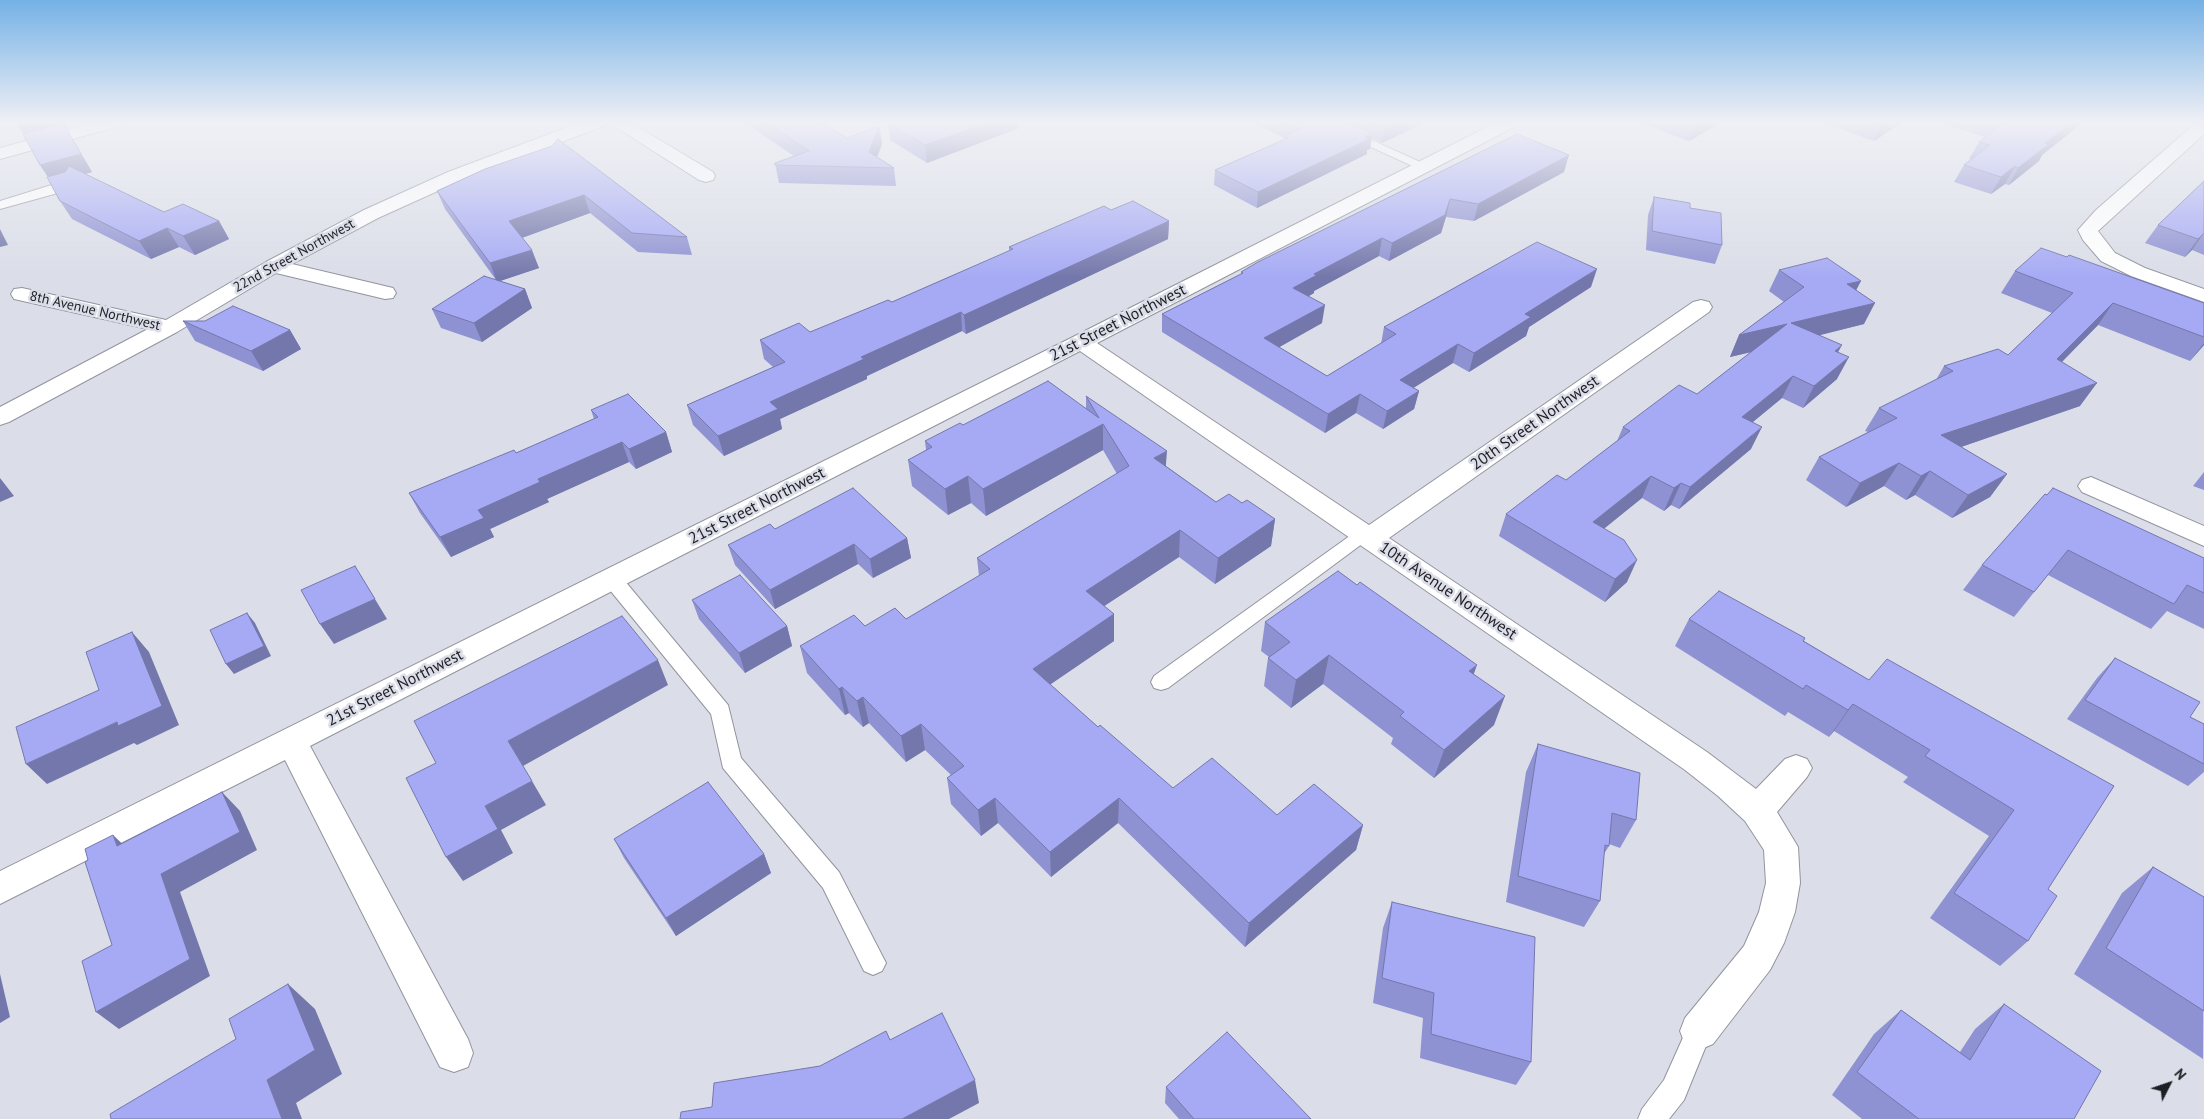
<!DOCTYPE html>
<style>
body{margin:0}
#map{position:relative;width:2204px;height:1119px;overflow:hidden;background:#dbdee8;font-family:"PT Sans",sans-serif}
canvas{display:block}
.north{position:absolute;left:2144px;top:1059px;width:50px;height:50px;-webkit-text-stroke:4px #dbdee8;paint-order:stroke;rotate:49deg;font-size:14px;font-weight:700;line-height:20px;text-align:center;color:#1e1f23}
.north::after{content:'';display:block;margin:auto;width:18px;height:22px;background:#1e1f23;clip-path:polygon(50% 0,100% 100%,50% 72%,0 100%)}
</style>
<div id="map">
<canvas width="2204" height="1119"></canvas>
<div class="north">N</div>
</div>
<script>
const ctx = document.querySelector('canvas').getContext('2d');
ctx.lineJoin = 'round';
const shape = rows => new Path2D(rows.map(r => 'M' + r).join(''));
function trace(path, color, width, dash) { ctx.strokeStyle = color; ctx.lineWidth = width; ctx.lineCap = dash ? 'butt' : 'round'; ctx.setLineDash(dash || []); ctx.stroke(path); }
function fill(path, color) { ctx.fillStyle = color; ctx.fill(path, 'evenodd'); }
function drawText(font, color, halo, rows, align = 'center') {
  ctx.font = font + ' "PT Sans",sans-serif'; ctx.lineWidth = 5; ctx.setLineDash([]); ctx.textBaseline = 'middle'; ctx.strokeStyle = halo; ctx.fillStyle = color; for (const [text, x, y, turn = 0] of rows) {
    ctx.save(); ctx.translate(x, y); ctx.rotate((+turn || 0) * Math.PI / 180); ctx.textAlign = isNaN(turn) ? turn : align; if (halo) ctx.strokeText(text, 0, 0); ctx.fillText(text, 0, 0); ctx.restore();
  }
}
const lane = shape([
 [1314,121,1330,121,1429,166,1423,170,1419,169,1314,121],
 [74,178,80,182,76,188,0,209,0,201,74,178],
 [1364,528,1370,530,1373,534,1370,538,1168,688,1161,690,1154,688,1151,682,1154,676,1358,530,1364,528],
 [612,572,619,574,728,705,741,758,839,872,886,963,882,971,873,975,864,971,823,888,723,768,711,714,605,584,602,579,605,574,612,572],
 [1699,1018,1708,1022,1712,1031,1684,1100,1669,1119,1638,1119,1642,1109,1664,1080,1690,1022,1699,1018]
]);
const street = shape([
 [99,121,127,121,124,125,0,159,0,148,99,121],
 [584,121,628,121,713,172,715,176,713,180,706,182,699,180,608,122,606,125,462,180,378,218,292,264,393,288,396,293,393,298,385,299,276,273,177,332,9,422,0,425,0,407,148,329,14,299,11,294,14,289,22,288,166,320,266,262,364,210,448,172,584,121],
 [1499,121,1521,121,1518,125,1097,343,1369,525,1693,302,1701,300,1709,302,1712,307,1709,312,1389,538,1707,752,1756,789,1785,759,1796,755,1807,759,1812,768,1807,777,1777,812,1798,847,1800,883,1795,912,1784,943,1770,970,1713,1044,1699,1050,1685,1044,1680,1031,1685,1018,1744,946,1759,912,1766,883,1764,850,1745,821,1718,796,1685,770,1080,351,310,746,468,1039,473,1053,468,1067,454,1072,440,1067,285,760,0,904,0,871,1073,337,1499,121],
 [2198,121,2204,121,2204,134,2098,231,2115,253,2145,268,2204,289,2204,302,2131,276,2101,261,2083,240,2078,230,2096,210,2198,121],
 [2091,477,2204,526,2204,546,2082,492,2078,486,2082,480,2091,477]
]);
const wall = shape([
 [6,121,63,121,67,128,66,128,92,172,85,174,164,212,219,221,229,239,195,255,179,247,151,259,72,219,60,201,48,177,40,165,24,134,16,122,8,124],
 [742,121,820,121,847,138,879,126,882,144,877,157,894,168,896,186,779,183,775,163,794,156],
 [894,121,1019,121,1019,128,927,163,890,140,888,123],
 [1256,121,1428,121,1382,143,1372,138,1370,149,1367,150,1367,154,1257,208,1214,185,1215,170,1284,139,1284,138,1255,124],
 [1635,121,1724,121,1689,141],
 [1817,121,1904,121,1874,141],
 [1934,121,2085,121,2042,155,2039,161,2009,185,2005,184,1991,194,1954,182,1964,165,1971,159,1969,159,1979,142,1985,137],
 [1517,134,1564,172,1474,221,1446,217,1441,233,1389,261,1379,256,1314,291,1314,293,1309,296,1322,323,1279,347,1327,376,1381,344,1384,327,1591,287,1529,327,1526,336,1469,372,1453,363,1413,388,1419,391,1414,409,1383,429,1356,413,1325,433,1162,332,1162,314,1241,274,1241,272],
 [552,146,687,237,692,255,638,252,590,213,522,238,539,268,500,281,525,289,532,308,482,342,441,328,432,309,496,280,445,209,437,191],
 [2204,181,2204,255,2192,250,2185,257,2145,243,2158,225],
 [1654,197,1690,208,1722,245,1715,264,1646,250,1648,215],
 [1111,210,1169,221,1168,239,966,334,962,331,867,376,867,379,780,419,782,429,724,456,693,425,687,405,773,367,764,359,760,340,810,332,892,302,1009,251,1009,247],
 [2067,257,2204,303,2204,345,2190,361,2098,325,2062,362,2080,406,1961,447,2007,474,1990,497,1952,518,1915,495,1906,500,1884,486,1846,507,1806,480,1819,457,1868,432,1865,431,1879,408,1936,380,1944,366,2008,355,2052,313,2001,293,2015,271],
 [1779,270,1856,290,1864,324,1819,335,1838,352,1837,379,1803,408,1782,398,1753,422,1751,449,1679,509,1671,505,1664,511,1642,498,1604,528,1627,582,1605,602,1499,536,1506,514,1566,480,1617,441,1623,427,1697,394,1751,352,1730,357,1739,335,1784,302,1769,291],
 [183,321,290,330,301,349,263,371,195,341],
 [1086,396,1166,466,1216,502,1242,503,1275,519,1271,546,1215,584,1179,557,1104,606,1114,614,1114,641,1050,684,1098,727,1173,788,1277,815,1363,825,1356,850,1245,947,1118,823,1051,877,998,823,981,836,951,804,947,778,951,775,925,750,906,762,869,723,863,727,849,713,845,715,807,673,800,646,865,626,906,619,979,576,977,558,1117,474,1103,450,986,516,971,503,948,515,912,486,908,460,926,450,925,441,963,425,1086,409],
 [591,410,666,432,672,452,636,469,629,462,547,499,549,502,490,529,494,537,451,557,420,513,409,493,516,453,594,419],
 [2204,472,2204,490,2193,486],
 [2045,494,2204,558,2204,629,2167,611,2151,629,2048,575,2014,617,1963,590,1982,565],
 [775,529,907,538,911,558,873,578,858,564,775,609,735,565,728,545],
 [692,600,787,626,792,646,745,673,699,619],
 [1689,619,1805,638,1804,641,1869,680,2114,786,2048,889,2028,941,2000,966,1930,918,1989,836,1903,782,1908,777,1834,731,1829,737,1788,712,1785,716,1675,646],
 [1265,622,1474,674,1494,725,1434,778,1391,744,1393,738,1323,684,1291,708,1264,686,1268,658,1269,657,1261,651],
 [2115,658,2190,717,2204,724,2204,772,2188,786,2067,719,2097,678],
 [1538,744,1636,820,1620,848,1609,844,1609,846,1604,854,1600,901,1584,927,1506,902,1526,772],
 [614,839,764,854,771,873,676,936,624,858],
 [2153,867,2204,897,2203,1059,2074,974,2122,893],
 [1392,902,1531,1062,1516,1085,1420,1058,1423,1018,1373,1003,1383,928],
 [2004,1004,2074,1119,1862,1119,1832,1095,1874,1034,1901,1010,1960,1052,1975,1029],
 [1166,1087,1311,1119,1179,1119,1165,1103]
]);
const shadedWall = shape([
 [6,121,63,121,67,128,66,128,92,172,52,183,40,165,27,139,16,122,8,124],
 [992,121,1019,121,1019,128,927,163,925,145],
 [1399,121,1428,121,1382,143,1385,127],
 [1701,121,1724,121,1689,141,1695,124],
 [1887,121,1904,121,1874,141,1882,124],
 [2074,121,2085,121,2042,155,2039,161,2009,185,2018,168,2045,143],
 [879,126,882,144,873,168,869,152],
 [1372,133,1370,149,1367,150,1367,154,1257,208,1258,192],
 [1569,155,1564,172,1474,221,1478,204],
 [2015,166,2005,184,1991,194,2001,177],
 [584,195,590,213,516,240,509,221],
 [1450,199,1446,217,1441,233,1389,261,1392,243],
 [219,221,229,239,195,255,183,236],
 [1169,221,1168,239,966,334,964,315],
 [167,228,179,247,151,259,139,241],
 [0,229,8,245,0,247],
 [2204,233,2192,250,2185,257,2198,239],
 [1382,238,1379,256,1314,291,1314,293,1291,306,1293,288,1314,274],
 [532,250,539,268,497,282,490,263],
 [1597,269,1591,287,1529,327,1526,336,1469,372,1474,353,1525,314],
 [1861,281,1850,302,1847,284],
 [525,289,532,308,482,342,474,323],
 [1875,303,1864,324,1781,345,1791,323],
 [2113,303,2098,325,2042,382,2057,359],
 [1325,305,1322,323,1262,357,1264,338],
 [961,312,962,331,867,376,867,379,780,419,782,429,724,456,718,436,770,402,861,357],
 [1787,324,1777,346,1730,357,1739,335],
 [290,330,301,349,263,371,251,351],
 [2204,343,2204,345,2190,361],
 [1458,344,1453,363,1396,399,1400,380],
 [1842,345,1830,367,1835,351],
 [1849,357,1837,379,1803,408,1814,386],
 [1793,376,1782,398,1732,439,1742,417],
 [2097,383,2080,406,1926,459,1941,435],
 [1419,391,1414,409,1383,429,1387,411],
 [1360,394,1356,413,1325,433,1328,414],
 [1103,424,1103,450,986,516,983,489],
 [1762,427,1751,449,1679,509,1690,487],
 [666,432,672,452,636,469,629,449],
 [622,442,629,462,547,499,549,502,490,529,494,537,451,557,440,537,478,510,538,479],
 [1167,451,1165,477,1154,458],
 [1899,463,1884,486,1846,507,1860,483],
 [1930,471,1915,495,1906,500,1921,476],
 [2007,474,1990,497,1952,518,1968,495],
 [968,476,971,503,948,515,945,489],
 [1651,476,1642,498,1584,545,1593,522],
 [0,478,14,496,0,502],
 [1681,483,1671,505,1664,511,1674,488],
 [1275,519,1271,546,1215,584,1218,558],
 [1180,530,1179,557,1086,618,1086,591],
 [907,538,911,558,873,578,870,559],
 [854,544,858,564,775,609,770,590],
 [1637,560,1627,582,1605,602,1615,579],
 [355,566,387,619,334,644,320,624],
 [247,613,255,623,271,656,234,674,226,664],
 [1114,614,1114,641,1035,695,1033,669],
 [787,626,792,646,745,673,739,653],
 [132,632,149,652,179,725,137,745,134,743,47,784,26,764,117,722],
 [1329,655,1323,684,1291,708,1296,680],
 [658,660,668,685,523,766,508,741],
 [1477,665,1467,693,1469,671],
 [842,687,849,713,845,715,839,689],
 [1505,696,1494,725,1434,778,1444,750],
 [863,697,869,723,863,727,857,701],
 [1853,704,1834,731,1829,737,1848,710],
 [921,724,925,750,906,762,901,736],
 [532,781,546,805,501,830,513,853,463,881,446,857,485,806],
 [222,792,240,811,257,850,180,892,210,976,119,1029,96,1012,161,874],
 [995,798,998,823,981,836,978,810],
 [1119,798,1118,823,1051,877,1050,852],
 [1363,825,1356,850,1245,947,1249,923],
 [113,835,133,854,117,846],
 [764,854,771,873,676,936,666,918],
 [0,974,10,1017,0,1023],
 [288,984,315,1009,342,1074,296,1103,302,1119,282,1119,267,1080],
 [975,1080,979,1103,949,1119,902,1119]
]);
const building = shape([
 [764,121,820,121,847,138,879,126,869,152,894,168,775,165,775,163,809,151,764,121],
 [894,121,992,121,925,145,888,123,894,121],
 [1283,121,1345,121,1372,133,1365,137,1369,139,1258,192,1215,170,1288,138,1285,136,1301,129,1283,121],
 [1370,121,1399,121,1385,127,1370,121],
 [1685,121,1701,121,1695,124,1685,121],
 [1873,121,1887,121,1882,124,1873,121],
 [1994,121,2074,121,2045,143,2049,144,2018,168,2015,166,2001,177,1964,165,1990,145,1979,142,2003,124,1994,121],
 [63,123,81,154,40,165,23,134,63,123],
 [1517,134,1569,155,1478,204,1450,199,1445,215,1392,243,1382,238,1314,274,1317,275,1293,288,1325,305,1264,338,1327,376,1396,334,1384,327,1537,242,1597,269,1525,314,1531,317,1474,353,1458,344,1400,380,1419,391,1387,411,1360,394,1328,414,1162,314,1243,273,1241,272,1258,262,1517,134],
 [558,139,687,237,632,233,584,195,509,221,532,250,490,263,437,191,485,169,552,146,558,139],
 [69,166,164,212,183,204,219,221,183,236,167,228,139,241,60,201,47,177,65,172,69,166],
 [2204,181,2204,233,2198,239,2158,225,2204,181],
 [1654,197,1690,203,1690,208,1721,213,1722,245,1652,231,1654,197],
 [1133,201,1169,221,964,315,961,312,861,357,864,359,770,402,778,409,718,436,687,405,785,362,760,340,799,323,810,332,888,300,892,302,1013,249,1009,247,1104,206,1111,210,1133,201],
 [2041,248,2067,257,2069,255,2204,303,2204,337,2113,303,2057,359,2097,383,1941,435,2007,474,1968,495,1930,471,1921,476,1899,463,1860,483,1819,457,1897,418,1879,408,1953,371,1944,366,1998,349,2008,355,2073,293,2015,271,2041,248],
 [1827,258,1861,281,1847,284,1875,303,1791,323,1842,345,1835,351,1849,357,1814,386,1793,376,1742,417,1762,427,1690,487,1681,483,1674,488,1651,476,1593,522,1624,540,1637,560,1615,579,1506,514,1557,475,1566,480,1630,431,1623,427,1679,385,1697,394,1787,324,1739,335,1804,287,1779,270,1827,258],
 [484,276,525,289,474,323,432,309,484,276],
 [233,306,290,330,251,351,183,321,205,321,233,306],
 [1048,381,1099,418,1086,396,1167,451,1154,458,1216,502,1229,494,1242,503,1247,500,1275,519,1218,558,1180,530,1086,591,1114,614,1033,669,1098,727,1100,725,1173,788,1212,758,1277,815,1314,784,1363,825,1249,923,1119,798,1050,852,995,798,978,810,947,778,964,766,921,724,901,736,863,697,857,701,842,687,839,689,800,646,854,615,865,626,895,608,906,619,990,569,977,558,1129,466,1103,424,983,489,968,476,945,489,908,460,932,447,925,441,960,423,963,425,1048,381],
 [628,394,666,432,629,449,622,442,538,479,540,482,478,510,484,518,440,537,409,493,514,450,516,453,598,417,591,410,628,394],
 [853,488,907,538,870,559,854,544,770,590,728,545,770,524,775,529,853,488],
 [2053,488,2204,558,2204,593,2187,585,2174,604,2068,550,2034,592,1982,565,2045,494,2047,495,2053,488],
 [355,566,375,599,320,624,301,590,355,566],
 [1338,571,1357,585,1360,582,1477,665,1469,671,1505,696,1444,750,1400,716,1404,712,1329,655,1296,680,1268,658,1290,642,1265,622,1338,571],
 [740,575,787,626,739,653,692,600,740,575],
 [1719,591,1805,638,1803,641,1869,680,1887,659,2114,786,2048,889,2057,896,2028,941,1954,893,2014,810,1925,756,1930,750,1853,704,1848,710,1806,685,1803,689,1689,619,1719,591],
 [247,613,264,646,226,664,210,630,247,613],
 [622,616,658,660,508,741,532,781,485,806,498,829,446,857,406,778,436,763,414,721,622,616],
 [132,632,162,706,118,726,117,722,26,764,16,727,99,690,86,652,132,632],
 [2115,658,2200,702,2190,717,2204,724,2204,764,2085,700,2115,658],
 [1538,744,1640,773,1636,820,1612,813,1609,846,1605,845,1600,901,1518,876,1538,744],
 [708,782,764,854,666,918,614,839,708,782],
 [222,792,240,832,161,874,190,959,96,1012,82,961,112,945,85,862,88,860,85,849,113,835,117,846,222,792],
 [2153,867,2204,897,2204,1011,2106,948,2153,867],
 [1392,902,1535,937,1531,1062,1431,1034,1434,993,1382,978,1392,902],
 [288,984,315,1050,267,1080,282,1119,111,1119,110,1114,236,1039,229,1019,288,984],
 [2004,1004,2101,1071,2074,1119,1919,1119,1857,1072,1901,1010,1970,1060,2004,1004],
 [942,1013,975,1080,902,1119,680,1119,681,1112,712,1107,714,1083,820,1066,886,1031,890,1040,942,1013],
 [1227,1032,1311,1119,1194,1119,1166,1087,1227,1032]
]);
const farStreetnames = [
 ["22nd Street Northwest",294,256,-29],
 ["8th Avenue Northwest",95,311,13]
];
const streetNames = [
 ["21st Street Northwest",1118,323,-27],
 ["20th Street Northwest",1535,423,-35],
 ["21st Street Northwest",757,506,-27],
 ["10th Avenue Northwest",1448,591,34],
 ["21st Street Northwest",395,688,-27]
];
trace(lane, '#92949e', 2);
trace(street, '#92949e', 2);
fill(lane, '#fff');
fill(street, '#fff');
fill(wall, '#8f92d2');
fill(shadedWall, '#7477ab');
fill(building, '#a6aaf4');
trace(building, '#7477ab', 1);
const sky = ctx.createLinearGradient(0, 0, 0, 278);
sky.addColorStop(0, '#75b1e6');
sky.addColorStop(0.44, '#eff0f5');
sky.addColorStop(1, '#eff0f500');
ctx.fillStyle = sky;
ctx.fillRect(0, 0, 2204, 278);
drawText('14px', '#1e1f23', '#dbdee8', farStreetnames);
drawText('16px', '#1e1f23', '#dbdee8', streetNames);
</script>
